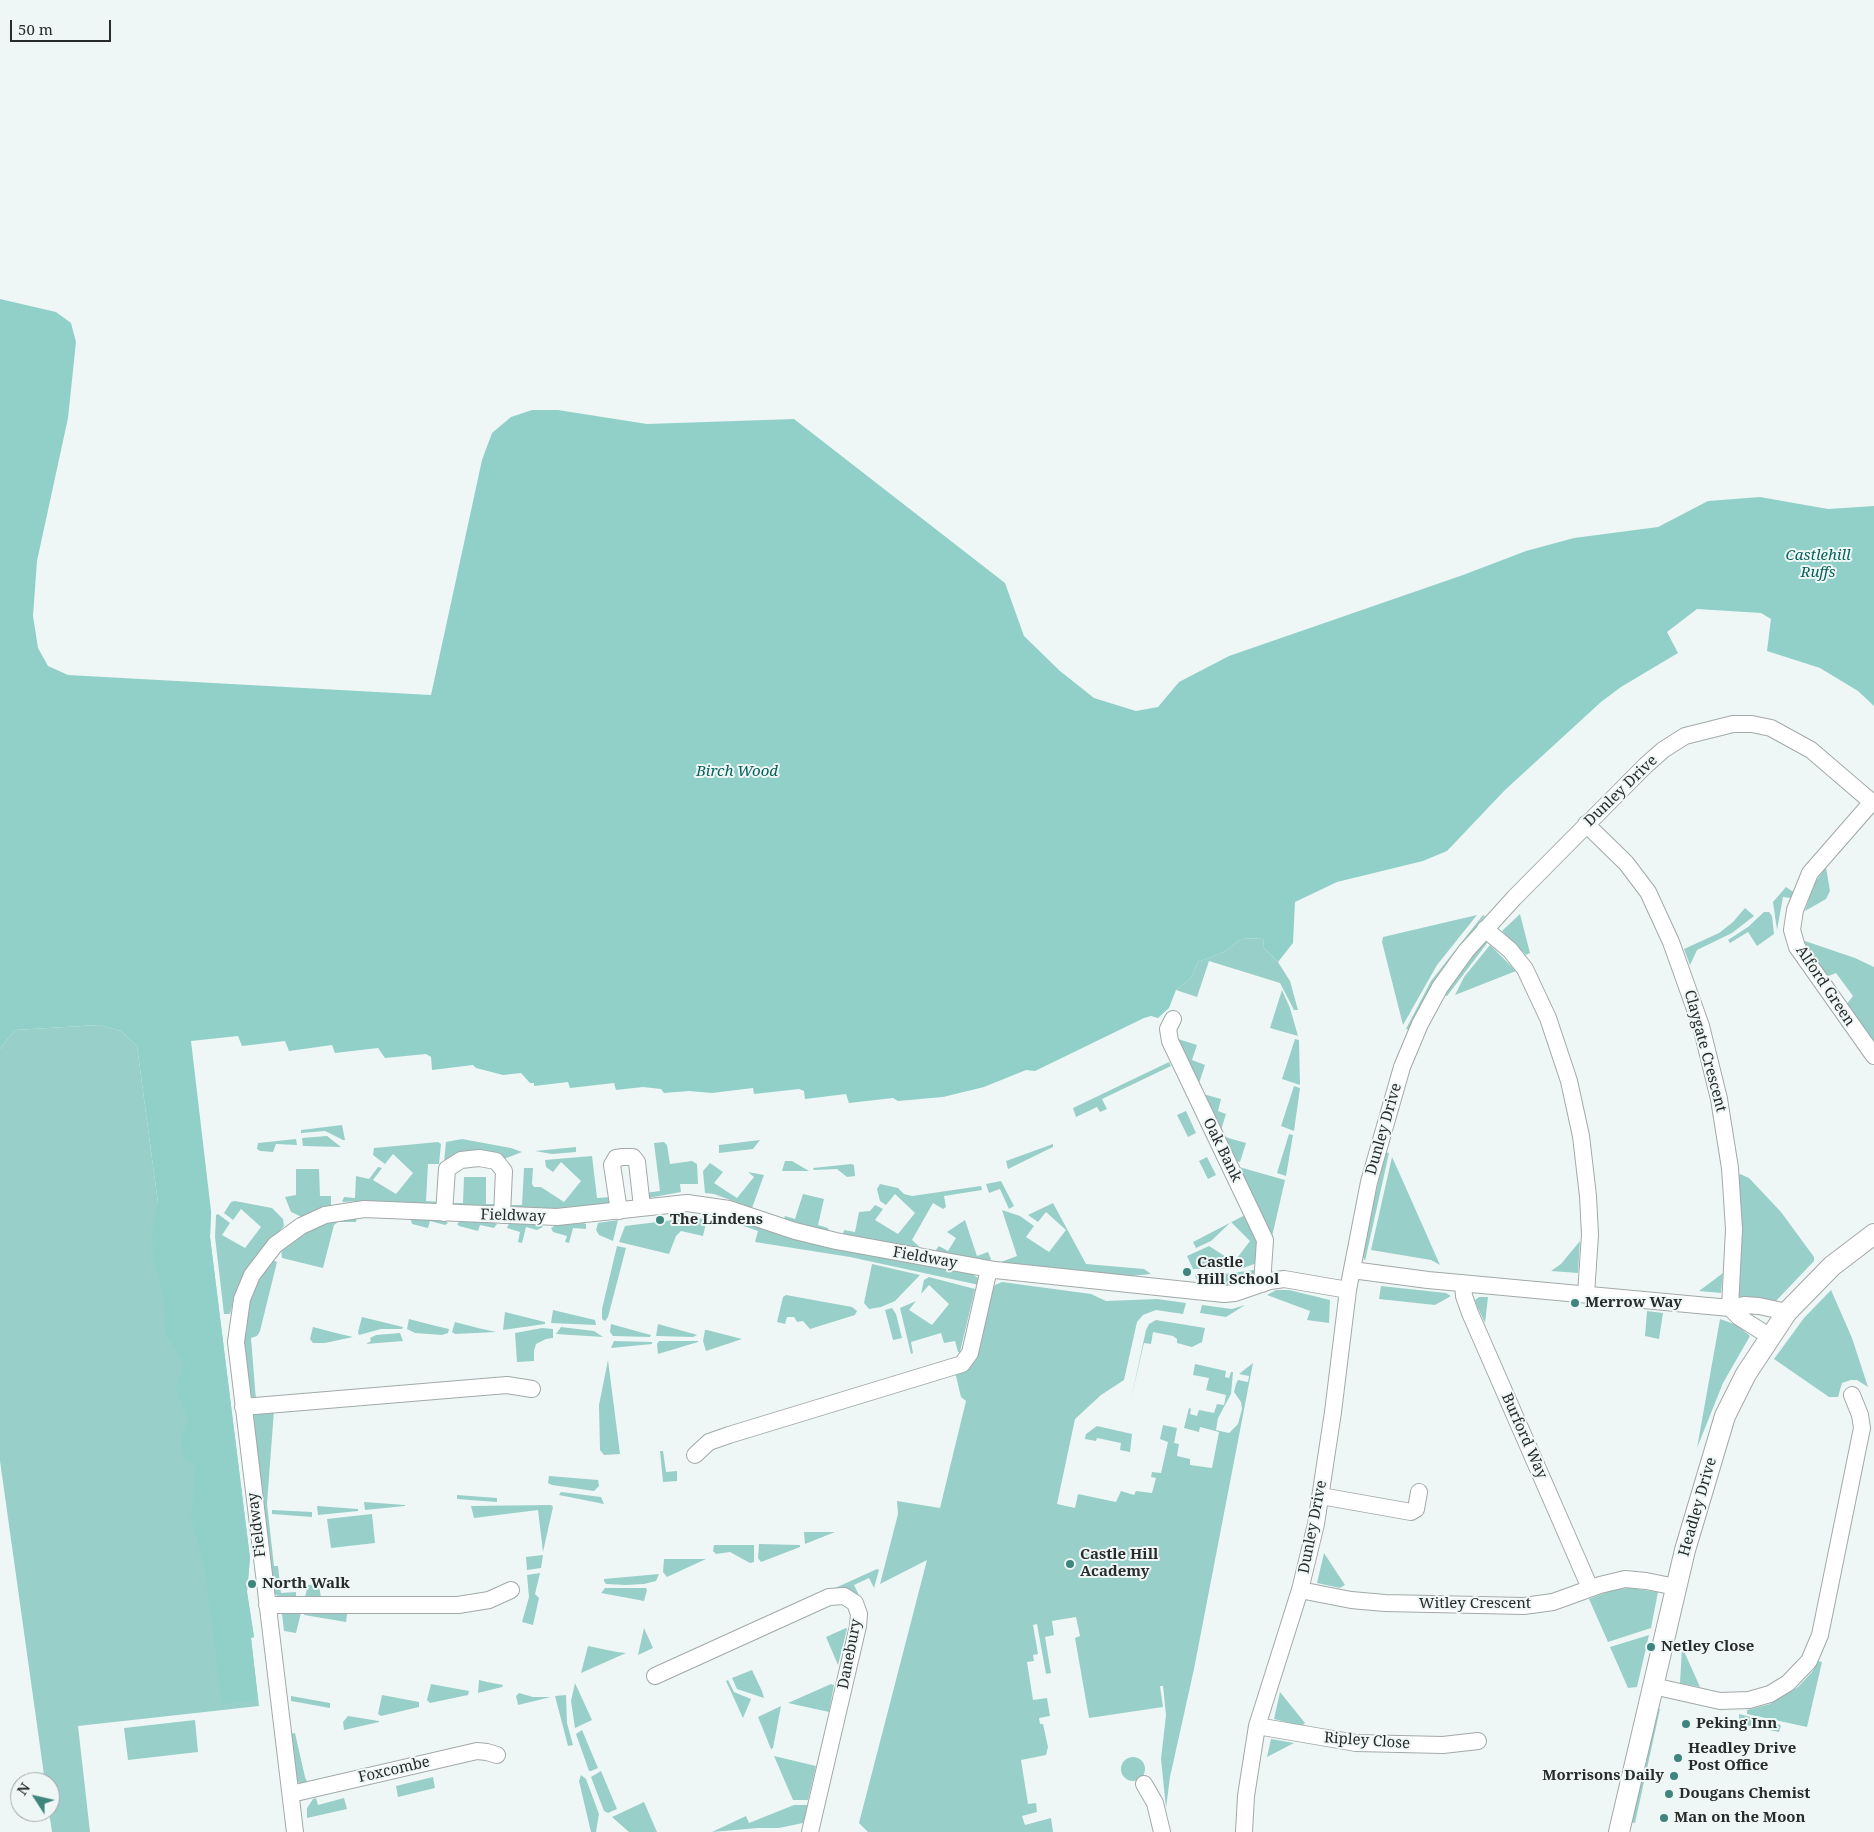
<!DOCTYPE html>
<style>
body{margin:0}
#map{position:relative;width:1874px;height:1832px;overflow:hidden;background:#eff7f6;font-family:"Noto Serif",serif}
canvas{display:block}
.north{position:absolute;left:10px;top:1772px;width:50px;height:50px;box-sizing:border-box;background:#eff7f6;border:1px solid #9fa5a5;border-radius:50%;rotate:305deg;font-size:14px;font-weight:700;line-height:20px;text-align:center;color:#282b2b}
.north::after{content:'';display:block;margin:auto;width:18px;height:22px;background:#3e857e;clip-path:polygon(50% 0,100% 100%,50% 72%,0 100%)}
.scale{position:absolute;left:10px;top:20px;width:101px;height:22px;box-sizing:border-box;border:2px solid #282b2b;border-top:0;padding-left:6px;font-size:15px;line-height:18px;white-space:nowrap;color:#282b2b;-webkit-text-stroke:4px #eff7f6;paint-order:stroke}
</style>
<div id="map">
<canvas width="1874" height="1832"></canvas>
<div class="north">N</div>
<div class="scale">50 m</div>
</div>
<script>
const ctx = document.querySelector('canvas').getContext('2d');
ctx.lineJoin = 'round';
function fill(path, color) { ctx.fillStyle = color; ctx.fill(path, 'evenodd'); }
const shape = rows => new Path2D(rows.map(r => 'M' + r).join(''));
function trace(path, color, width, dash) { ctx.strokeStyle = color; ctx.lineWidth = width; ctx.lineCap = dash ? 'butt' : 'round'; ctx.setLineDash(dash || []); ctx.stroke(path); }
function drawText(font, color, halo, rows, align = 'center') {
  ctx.font = font + ' "Noto Serif",serif'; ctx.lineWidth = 4; ctx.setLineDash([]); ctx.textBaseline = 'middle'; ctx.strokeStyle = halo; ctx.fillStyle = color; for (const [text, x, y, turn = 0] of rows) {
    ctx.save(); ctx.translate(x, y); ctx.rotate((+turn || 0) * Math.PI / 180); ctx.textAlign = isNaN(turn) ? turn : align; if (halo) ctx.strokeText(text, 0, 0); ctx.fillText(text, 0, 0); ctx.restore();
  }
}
const green = shape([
 [1826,867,1830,891,1826,899,1805,911,1814,884],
 [1786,887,1795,893,1790,898,1783,897,1777,930,1773,902],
 [1745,908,1754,916,1732,933,1697,950,1690,965,1684,949,1719,933,1733,922],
 [1764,912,1769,912,1772,916,1774,934,1757,946,1748,932,1730,943,1728,940,1748,927],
 [1520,914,1530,953,1526,955,1502,931],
 [1477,915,1437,965,1403,1025,1382,942,1383,937],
 [1483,915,1485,916,1436,979,1409,1030,1406,1029,1431,981],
 [1263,938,1264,948,1278,962,1290,981,1298,1010,1294,1010,1280,983,1209,961,1197,997,1176,990,1191,978,1198,962,1224,952,1241,939],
 [1805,941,1855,958,1874,967,1874,1047,1846,1005,1853,996,1836,973,1826,977,1803,942],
 [1488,942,1447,996,1444,995,1470,958,1483,943],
 [1490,945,1516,971,1455,995,1464,977],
 [1282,990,1290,1008,1298,1036,1270,1028],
 [99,1025,121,1031,137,1046,158,1203,211,1211,210,1237,250,1558,247,1592,254,1637,251,1638,259,1706,78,1726,90,1832,52,1832,49,1812,50,1782,45,1782,0,1461,0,1049,15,1030],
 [1178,1039,1197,1045,1192,1060,1205,1065,1199,1083],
 [1295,1039,1299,1040,1300,1085,1282,1079],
 [1169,1062,1171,1066,1102,1099,1107,1109,1100,1112,1097,1107,1076,1117,1073,1108],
 [1294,1086,1300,1088,1294,1131,1281,1126],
 [1203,1094,1221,1099,1218,1111,1226,1114,1221,1130],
 [1186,1111,1196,1133,1188,1137,1177,1115],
 [342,1125,345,1140,343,1140,325,1131,301,1133,301,1130],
 [1289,1134,1293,1135,1286,1176,1277,1173],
 [327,1136,341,1147,303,1146,302,1138],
 [1225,1137,1246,1143,1240,1162,1236,1161,1224,1139],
 [296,1139,297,1145,276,1144,273,1152,260,1151,257,1149,258,1143],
 [462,1139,511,1148,522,1152,504,1159,444,1162,446,1142],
 [760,1140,753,1149,719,1153,719,1145],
 [438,1142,441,1144,439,1164,428,1164,426,1201,441,1202,438,1205,361,1201,342,1202,344,1197,355,1198,356,1176,369,1179,378,1167,382,1168,373,1180,396,1194,413,1173,393,1154,385,1164,373,1155,374,1148],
 [664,1142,667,1145,670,1164,692,1161,697,1164,698,1184,680,1184,681,1192,648,1198,645,1193,660,1191,654,1143],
 [1053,1144,1053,1147,1008,1169,1006,1161],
 [576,1147,576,1152,552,1154,535,1151],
 [1385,1152,1389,1153,1365,1261,1362,1255],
 [592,1156,597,1198,612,1197,612,1204,587,1208,543,1209,511,1209,508,1205,522,1205,524,1168,533,1168,532,1184,534,1187,541,1187,564,1202,581,1181,561,1162,553,1172,546,1167,545,1160],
 [1207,1157,1216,1175,1208,1179,1199,1161],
 [1392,1157,1402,1179,1440,1265,1431,1260,1371,1250],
 [785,1161,792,1161,809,1171,782,1171],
 [710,1163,723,1172,714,1183,737,1198,754,1177,748,1172,764,1175,752,1208,714,1194,705,1193,703,1171],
 [851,1164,854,1165,855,1176,847,1177,837,1169,814,1170,813,1168],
 [1239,1167,1285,1180,1271,1241],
 [296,1169,319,1169,320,1196,331,1196,331,1206,302,1217,291,1212,285,1197,296,1195],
 [1740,1174,1749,1178,1781,1212,1814,1257,1814,1261,1775,1302,1741,1298,1738,1294,1737,1176],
 [464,1177,486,1177,486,1204,497,1204,499,1207,453,1206,452,1203,463,1203],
 [1001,1181,1014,1206,1009,1209,1000,1189,989,1193,986,1184],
 [880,1184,898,1188,904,1194,912,1196,981,1186,982,1190,944,1196,946,1207,943,1209,933,1203,912,1240,922,1249,843,1234,844,1230,855,1232,859,1212,870,1211,875,1205,883,1209,875,1220,898,1234,915,1213,895,1194,886,1205,880,1201,877,1189],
 [803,1194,824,1199,818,1225,828,1228,829,1231,784,1219,785,1216,795,1219],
 [235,1201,272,1208,283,1219,284,1226,251,1264,234,1299,230,1314,224,1314,215,1237,216,1215,218,1214,230,1223,222,1235,245,1248,261,1227,241,1209,233,1220,224,1213,231,1202],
 [1053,1203,1086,1264,1144,1269,1151,1274,1130,1276,1088,1273,1001,1262,1017,1256,1002,1210,1020,1216,1034,1226,1026,1237,1049,1252,1066,1230,1046,1212,1038,1222,1028,1215],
 [1247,1214,1258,1238,1257,1263,1243,1268,1193,1269,1187,1256,1209,1246,1234,1262,1250,1241,1231,1222,1211,1241,1196,1248,1193,1242],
 [357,1217,356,1222,338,1222,334,1225,323,1268,282,1258,281,1249,312,1228,336,1220],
 [689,1218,707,1219,703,1236,681,1231,676,1236,669,1254,619,1242,625,1226],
 [413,1219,446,1221,448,1223,445,1225,430,1221,428,1228,412,1224,411,1220],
 [731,1219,789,1237,851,1251,972,1274,978,1278,979,1285,850,1257,755,1242,758,1231,732,1222],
 [618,1220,613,1241,599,1235,596,1230,598,1223],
 [965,1220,977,1256,988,1252,991,1259,989,1261,935,1251,939,1246,948,1251,956,1238,947,1232],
 [460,1221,494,1223,497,1224,494,1228,480,1225,478,1231,459,1226,457,1224],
 [509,1223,540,1225,543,1227,537,1230,526,1227,522,1243,518,1242,520,1232,507,1228],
 [583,1223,586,1224,586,1229,573,1228,569,1243,565,1242,567,1236,553,1232,551,1228,556,1225],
 [1580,1241,1578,1273,1551,1271,1561,1264],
 [617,1246,626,1248,608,1317,605,1321,602,1319,602,1309],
 [272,1260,277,1262,260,1331,257,1336,251,1338,256,1400,250,1395,244,1347,249,1299,261,1275],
 [872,1264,920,1275,895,1301,881,1307,869,1309,864,1303],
 [1254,1270,1254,1274,1247,1280,1231,1286,1223,1286,1225,1274],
 [1723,1273,1721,1293,1699,1291],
 [1195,1274,1219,1274,1219,1285,1196,1279],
 [929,1277,975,1289,960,1352,958,1352,955,1341,944,1343,941,1333,911,1342,913,1353,911,1354,900,1308,916,1301,909,1310,932,1325,949,1304,929,1285,921,1294,924,1280],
 [1002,1282,1091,1294,1106,1301,1157,1299,1186,1303,1183,1314,1156,1310,1143,1315,1137,1322,1124,1380,1101,1395,1075,1419,1057,1504,1075,1508,1078,1494,1116,1502,1121,1491,1134,1495,1136,1491,1152,1493,1156,1478,1151,1477,1152,1472,1161,1473,1168,1442,1160,1439,1163,1425,1177,1428,1174,1443,1179,1444,1177,1456,1190,1459,1190,1465,1212,1468,1219,1432,1200,1427,1199,1432,1184,1428,1189,1408,1191,1409,1190,1414,1197,1416,1199,1410,1214,1413,1217,1404,1224,1405,1226,1395,1206,1390,1209,1378,1193,1375,1195,1364,1226,1371,1225,1377,1229,1378,1231,1372,1233,1372,1231,1394,1218,1418,1216,1430,1229,1433,1238,1424,1242,1409,1241,1402,1234,1392,1236,1384,1238,1380,1248,1382,1249,1376,1239,1374,1253,1363,1194,1669,1170,1777,1166,1808,1161,1759,1166,1715,1163,1686,1160,1686,1163,1707,1089,1718,1075,1638,1080,1636,1076,1617,1052,1621,1054,1635,1045,1637,1051,1673,1046,1674,1037,1624,1033,1625,1038,1654,1033,1655,1034,1661,1027,1662,1033,1700,1047,1698,1050,1716,1039,1718,1040,1724,1043,1724,1048,1747,1046,1755,1021,1760,1028,1804,1036,1803,1037,1812,1022,1816,1025,1825,1051,1818,1053,1832,868,1832,859,1823,927,1560,880,1584,898,1514,897,1501,940,1508,966,1401,961,1397,955,1372,991,1290,995,1285],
 [1381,1286,1446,1293,1451,1296,1435,1305,1379,1299],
 [1276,1290,1289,1290,1330,1300,1329,1323,1307,1320,1310,1311,1267,1295],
 [1831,1290,1852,1338,1868,1387,1857,1380,1851,1380,1842,1383,1838,1397,1829,1397,1774,1359,1804,1318],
 [786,1295,852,1307,857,1311,855,1315,810,1329,803,1321,797,1322,794,1317,787,1317,785,1324,777,1322,783,1297],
 [1479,1297,1488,1297,1485,1323,1476,1304,1475,1300],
 [1202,1305,1232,1309,1245,1305,1226,1317,1200,1313],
 [892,1308,896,1314,902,1338,893,1340,885,1310],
 [553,1310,595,1320,596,1325,551,1323],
 [1647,1311,1663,1313,1659,1339,1645,1336],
 [505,1312,545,1322,545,1324,503,1330],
 [362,1317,403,1327,402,1329,381,1329,359,1335,358,1332],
 [409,1319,432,1325,449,1329,448,1333,442,1335,415,1333,407,1329],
 [1720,1319,1737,1325,1750,1336,1723,1383,1697,1448],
 [1156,1320,1205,1328,1202,1342,1192,1347,1177,1343,1177,1339,1173,1336,1153,1332,1151,1344,1144,1343,1131,1399,1146,1330,1149,1324],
 [455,1322,478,1328,496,1332,455,1334,452,1332],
 [611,1324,647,1334,651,1335,650,1337,613,1336,610,1332],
 [658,1324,694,1334,697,1335,693,1337,656,1336],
 [313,1327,336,1333,353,1337,325,1343,313,1343,310,1339],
 [561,1327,594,1331,603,1337,556,1334],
 [542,1328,553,1329,553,1338,546,1339,536,1344,534,1351,534,1361,517,1362,515,1333],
 [705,1330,707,1330,742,1339,706,1351,703,1341],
 [400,1333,403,1341,366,1344,371,1341,370,1338,376,1335],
 [614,1341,652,1342,652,1344,611,1348],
 [659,1341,698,1341,698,1342,658,1354,657,1344],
 [608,1360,620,1454,604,1455,600,1450,599,1405],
 [274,1410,267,1504,274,1566,278,1566,281,1593,296,1592,296,1598,279,1597,274,1593,252,1417,254,1414],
 [1097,1426,1132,1434,1130,1452,1120,1450,1121,1443,1097,1438,1096,1441,1085,1439,1086,1434],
 [660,1451,663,1451,666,1472,677,1471,677,1481,663,1482],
 [549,1476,598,1480,599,1486,594,1491,552,1485,548,1483],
 [561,1492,601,1497,604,1504,559,1495],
 [457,1495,497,1498,497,1502,457,1499],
 [364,1502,405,1505,405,1506,365,1510],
 [551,1505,553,1507,543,1552,538,1510,474,1518,471,1506],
 [317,1506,358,1509,358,1511,318,1515],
 [272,1510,312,1512,312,1517,272,1514],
 [372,1514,375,1543,331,1548,327,1519],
 [804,1532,835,1532,805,1544],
 [759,1544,800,1545,800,1547,761,1562,758,1558],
 [714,1545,754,1545,754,1562,750,1563,730,1552,716,1554,713,1551],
 [1324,1553,1345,1585,1340,1588,1317,1583],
 [543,1555,541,1568,527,1570,526,1557],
 [664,1559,706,1559,667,1577,663,1572],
 [877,1569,879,1570,874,1588,869,1578,854,1585,859,1595,856,1596,833,1589],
 [540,1573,535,1594,539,1598,533,1625,522,1622,529,1597,527,1575],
 [659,1574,656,1581,644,1584,626,1585,606,1584,604,1581,604,1579],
 [319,1584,321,1598,305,1597,308,1585],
 [605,1588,646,1588,647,1590,644,1601,601,1593],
 [1630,1588,1658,1592,1651,1628,1608,1642,1589,1599,1615,1589],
 [287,1612,301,1613,296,1633,284,1631,282,1614],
 [305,1613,347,1614,347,1615,346,1622,304,1615],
 [644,1628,653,1648,638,1655],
 [846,1628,847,1629,838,1665,826,1637],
 [1649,1635,1637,1687,1628,1688,1610,1647],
 [588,1646,617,1652,626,1653,581,1673],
 [1682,1647,1683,1649,1700,1687,1680,1683],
 [1818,1661,1822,1662,1807,1727,1747,1714,1747,1710,1770,1704,1798,1687,1812,1672],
 [752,1670,762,1691,764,1698,737,1689,732,1678],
 [479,1680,487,1682,503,1685,502,1687,478,1693],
 [728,1680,734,1692,751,1699,743,1718,726,1681],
 [575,1683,592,1720,575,1728,571,1701],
 [431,1684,469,1691,468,1695,430,1703,427,1700],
 [831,1684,834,1685,829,1712,788,1703],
 [1280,1692,1305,1723,1302,1726,1274,1719],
 [519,1693,533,1697,551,1697,518,1705,516,1696],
 [382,1695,419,1702,419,1707,381,1716,378,1714],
 [566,1695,567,1723,573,1745,568,1746,555,1696],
 [291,1696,330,1703,330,1708,291,1701],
 [781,1706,773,1748,771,1749,758,1717],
 [1655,1708,1660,1709,1635,1823,1630,1822],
 [1739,1714,1781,1725,1779,1732,1739,1724],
 [348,1716,379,1721,379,1722,344,1730,343,1722],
 [195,1720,198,1752,128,1760,124,1728],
 [582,1730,598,1768,591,1771,589,1771,576,1734],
 [295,1733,305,1777,308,1784,302,1785,296,1780,290,1734],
 [1271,1739,1294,1743,1267,1757],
 [774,1756,816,1766,808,1800,793,1800],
 '1121 1769a12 12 0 1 1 24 0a12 12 0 1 1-24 0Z',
 [601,1771,617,1809,608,1813,604,1811,591,1777],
 [581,1775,586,1779,599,1814,596,1832,591,1832,579,1781],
 [433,1777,435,1788,398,1797,396,1786],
 [316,1798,318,1805,344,1798,347,1809,307,1818,307,1808,313,1799],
 [644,1802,657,1832,629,1832,612,1817],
 [794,1805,810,1805,803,1823,779,1828,758,1828,712,1832,746,1816,749,1823]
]);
const forest = shape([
 [0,299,56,312,71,323,76,342,68,418,37,561,33,616,38,648,48,666,68,675,431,695,482,460,492,433,511,417,532,410,558,410,647,424,794,419,1005,583,1024,636,1060,671,1094,698,1136,711,1158,707,1179,682,1229,656,1463,575,1526,551,1574,538,1658,527,1708,501,1760,497,1828,509,1874,506,1874,706,1858,691,1820,668,1767,651,1771,619,1761,613,1697,609,1667,632,1678,653,1621,687,1601,702,1505,790,1447,851,1423,861,1337,882,1295,902,1293,943,1278,962,1264,948,1263,938,1241,939,1224,952,1198,962,1191,978,1176,990,1169,1008,1158,1018,1151,1016,1144,1018,1035,1071,1026,1070,984,1087,943,1097,898,1101,893,1098,849,1103,846,1094,805,1099,804,1091,799,1089,754,1094,753,1088,712,1093,689,1091,664,1093,661,1089,643,1087,616,1090,614,1083,570,1088,568,1082,534,1086,534,1083,530,1083,521,1073,503,1075,476,1068,473,1065,432,1070,431,1057,426,1054,385,1058,378,1048,335,1053,332,1045,289,1051,285,1041,242,1046,238,1036,191,1041,211,1211,210,1237,250,1558,247,1592,254,1637,251,1638,258,1700,222,1704,205,1570,191,1517,196,1467,185,1459,180,1439,189,1419,176,1390,184,1364,165,1333,164,1297,154,1262,152,1234,158,1203,137,1046,121,1031,99,1025,15,1030,0,1049]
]);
const minor = shape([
 [1872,802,1810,873,1795,910,1792,930,1797,947,1874,1056],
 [1586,824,1626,863,1648,892,1671,942,1701,1026,1719,1099,1730,1168,1734,1229,1730,1308],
 [1485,929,1510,950,1525,969,1548,1018,1569,1081,1581,1136,1588,1196,1590,1235,1586,1294],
 [1173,1019,1168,1029,1170,1041,1265,1240,1262,1284],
 [619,1211,612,1165,616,1158,623,1157,633,1157,637,1162,642,1207],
 [444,1213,447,1169,461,1160,479,1158,496,1161,504,1171,502,1215],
 [1352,1270,1428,1280,1730,1308,1744,1305,1759,1306,1787,1312],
 [1463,1283,1464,1296,1470,1313,1590,1588],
 [1730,1308,1739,1317,1769,1336],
 [243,1407,507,1385,532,1389],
 [695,1455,709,1442,729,1435,962,1364,970,1353,989,1269],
 [1321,1496,1411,1512,1416,1509,1419,1492],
 [1300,1590,1351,1600,1385,1603,1524,1606,1553,1602,1600,1585,1625,1579,1646,1581,1676,1587],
 [267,1605,458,1605,489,1600,511,1590],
 [655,1676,829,1597,844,1596,855,1603,859,1614,858,1626,810,1832],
 [1653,1686,1720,1701,1749,1700,1770,1694,1788,1683,1809,1661,1820,1635,1862,1428,1860,1415,1852,1395],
 [1257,1726,1356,1743,1443,1745,1478,1741],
 [1144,1784,1155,1803,1162,1832],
 [291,1794,477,1751,487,1752,497,1755],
 [295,1832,236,1342,242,1299,252,1275,275,1245,301,1226,325,1215,364,1209,557,1217,687,1203,729,1209,795,1231,836,1241,995,1270,1224,1294,1235,1293,1270,1281,1284,1279,1348,1290],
 [1244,1832,1246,1796,1257,1726,1300,1590,1316,1524,1333,1412,1348,1290,1369,1182,1402,1067,1420,1024,1440,987,1466,951,1514,898,1645,766,1663,750,1685,736,1733,724,1752,724,1771,728,1811,750,1874,804]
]);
const tertiary = shape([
 [1619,1832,1685,1550,1725,1416,1746,1374,1787,1312,1832,1266,1874,1234]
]);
const markers = [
 [660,1220,5,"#3e857e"],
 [1187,1272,5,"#3e857e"],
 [1575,1303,5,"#3e857e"],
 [1070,1564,5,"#3e857e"],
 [252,1584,5,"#3e857e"],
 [1651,1647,5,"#3e857e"],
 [1686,1724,5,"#3e857e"],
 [1678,1758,5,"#3e857e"],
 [1674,1776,5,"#3e857e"],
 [1669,1794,5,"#3e857e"],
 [1664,1818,5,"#3e857e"]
];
const parkNames = [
 ["Castlehill",1818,556],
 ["Ruffs",1818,573],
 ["Birch Wood",737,772]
];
const streetNames = [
 ["Dunley Drive",1621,791,-44],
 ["Alford Green",1825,986,56],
 ["Claygate Crescent",1705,1051,75],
 ["Dunley Drive",1384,1129,-74],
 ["Oak Bank",1222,1150,64],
 ["Fieldway",513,1216,2],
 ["Fieldway",925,1258,10],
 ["Burford Way",1524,1436,66],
 ["Headley Drive",1698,1507,-74],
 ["Fieldway",257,1525,-97],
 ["Dunley Drive",1313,1527,-79],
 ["Witley Crescent",1475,1604],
 ["Danebury",850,1654,-79],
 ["Ripley Close",1367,1741,4],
 ["Foxcombe",394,1770,-13]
];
const poiNames = [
 ["The Lindens",670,1220],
 ["Castle",1197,1263],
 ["Hill School",1197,1280],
 ["Merrow Way",1585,1303],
 ["Castle Hill",1080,1555],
 ["Academy",1080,1572],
 ["North Walk",262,1584],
 ["Netley Close",1661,1647],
 ["Peking Inn",1696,1724],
 ["Headley Drive",1688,1749],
 ["Post Office",1688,1766],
 ["Morrisons Daily",1664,1776,"right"],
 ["Dougans Chemist",1679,1794],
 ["Man on the Moon",1674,1818]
];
fill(green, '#99cfc9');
fill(forest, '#91d0c9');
trace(minor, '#a2a9a8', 18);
trace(tertiary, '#a2a9a8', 22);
trace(minor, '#fff', 16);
trace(tertiary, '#fff', 20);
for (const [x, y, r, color] of markers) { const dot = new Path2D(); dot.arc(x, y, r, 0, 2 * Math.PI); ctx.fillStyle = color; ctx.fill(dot); trace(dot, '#eff7f6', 2); }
drawText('italic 15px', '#05615b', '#eff7f6', parkNames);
drawText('15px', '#282b2b', '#eff7f6', streetNames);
drawText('bold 15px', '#282b2b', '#eff7f6', poiNames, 'left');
</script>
